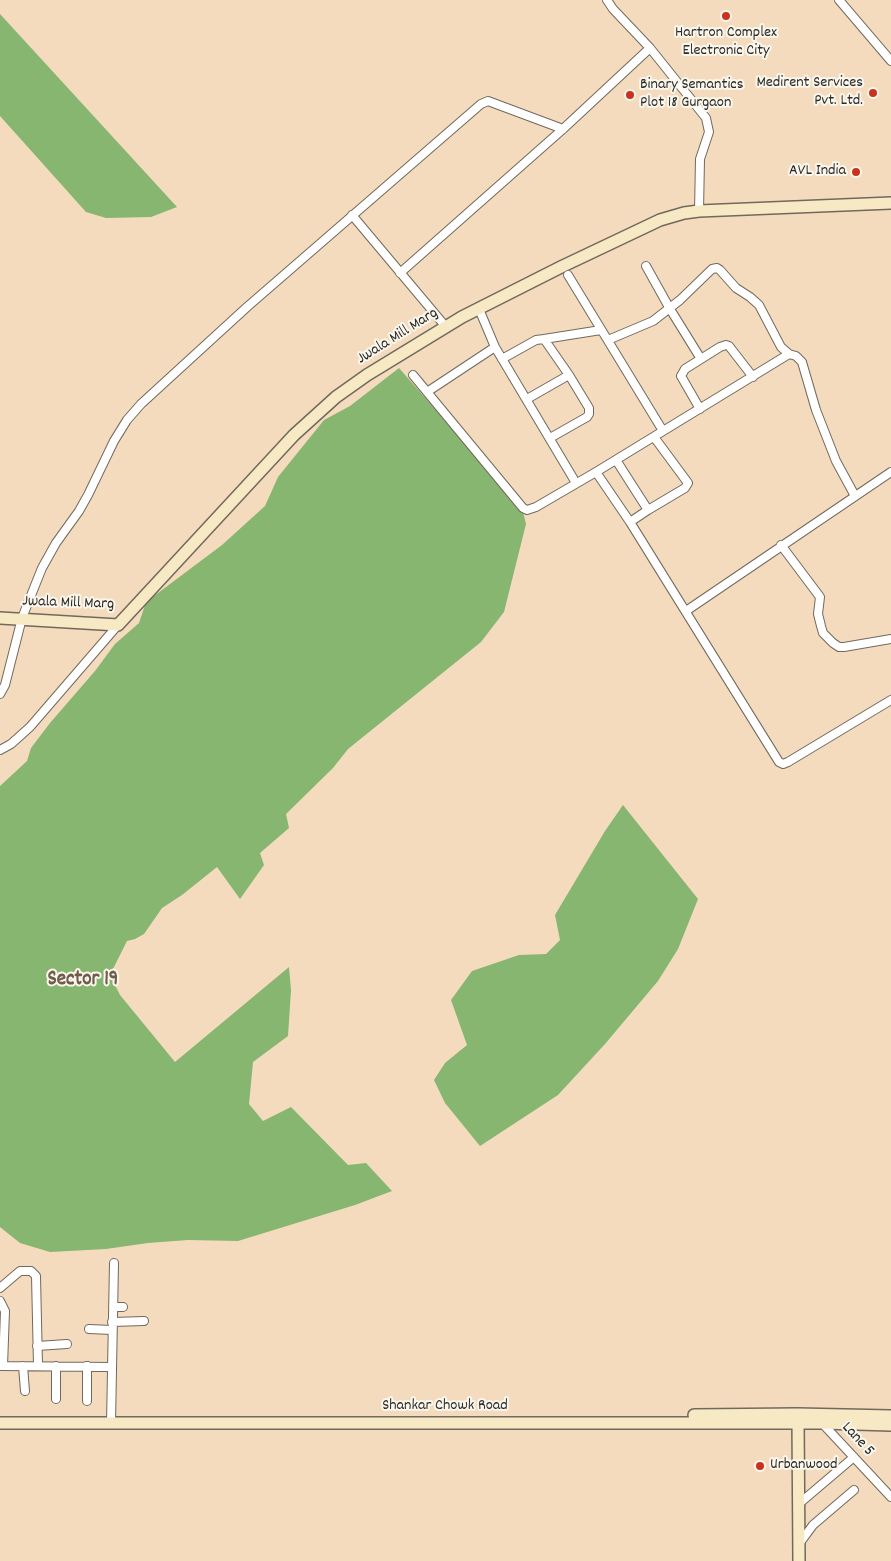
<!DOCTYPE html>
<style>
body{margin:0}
canvas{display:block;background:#f4dbbe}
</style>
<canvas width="891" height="1561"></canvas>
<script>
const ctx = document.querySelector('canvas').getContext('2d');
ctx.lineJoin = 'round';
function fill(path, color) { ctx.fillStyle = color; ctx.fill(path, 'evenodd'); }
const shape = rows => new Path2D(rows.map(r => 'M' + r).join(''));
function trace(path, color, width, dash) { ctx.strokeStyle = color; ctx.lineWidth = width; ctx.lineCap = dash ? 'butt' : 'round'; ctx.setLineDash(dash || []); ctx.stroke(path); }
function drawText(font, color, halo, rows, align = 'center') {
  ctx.font = font + ' Dekko,sans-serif'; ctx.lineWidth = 4; ctx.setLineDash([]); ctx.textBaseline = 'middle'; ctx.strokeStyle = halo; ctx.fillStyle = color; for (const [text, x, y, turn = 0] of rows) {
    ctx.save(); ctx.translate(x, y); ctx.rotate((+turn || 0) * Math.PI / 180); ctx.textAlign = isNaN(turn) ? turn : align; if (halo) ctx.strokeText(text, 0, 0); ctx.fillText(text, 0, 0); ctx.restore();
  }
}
const forest = shape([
 [0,14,177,207,151,217,106,218,86,212,0,116],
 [399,368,464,442,523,512,526,524,504,612,481,642,348,749,333,768,286,814,289,828,260,853,264,865,240,899,217,867,182,895,162,908,144,934,135,939,127,941,110,975,120,995,175,1062,289,967,291,990,288,1036,253,1062,249,1104,263,1121,291,1107,348,1165,366,1163,392,1191,355,1205,238,1241,188,1240,148,1243,106,1249,50,1252,20,1243,0,1227,0,786,27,761,31,748,50,723,95,671,115,644,139,623,146,602,222,545,265,506,278,477,324,420,350,406],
 [623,805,698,899,678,949,658,981,605,1044,558,1095,480,1146,445,1103,434,1080,445,1063,467,1045,451,1000,472,971,519,955,546,954,560,940,555,915,605,831]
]);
const street = shape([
 [607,0,613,9,650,48,706,118,709,132,700,159,699,211],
 [839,0,891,61],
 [352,215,446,327],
 [646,266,670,309,701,359],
 [400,273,563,129,650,48],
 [568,275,663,431],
 [479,309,495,347,576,483],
 [544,339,601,330],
 [608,340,653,321,680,300,712,269,717,268,720,270,736,288,750,297,759,305,781,347,789,354,796,356,802,362,816,410,836,461,855,496],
 [502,359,536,340,544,339,569,375,589,408,589,414,587,417,550,438],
 [413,375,523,508,527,510,536,507,596,472,789,354],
 [427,392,495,347],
 [527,399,569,375],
 [700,409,681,376,685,369,720,347,726,345,729,346,753,377],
 [616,460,648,510,685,488,688,483,654,437],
 [596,472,630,522,779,762,783,764,788,762,891,700],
 [630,522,648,510],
 [781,545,820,597,818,614,821,626,823,633,833,643,839,647,844,647,891,639],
 [686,611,891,472],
 [0,694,5,685,22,618,42,568,56,543,79,511,88,495,114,441,127,420,141,404,247,307,481,104,488,101,563,129],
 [0,750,11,744,30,727,118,625],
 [0,1288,20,1271,31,1271,36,1276,38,1365],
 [0,1301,5,1311,3,1366],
 [113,1307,123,1307],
 [112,1322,144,1321],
 [89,1329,112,1330],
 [37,1346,67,1344],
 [0,1366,112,1367],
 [23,1366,25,1391],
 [56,1366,56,1399],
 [87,1366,87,1401],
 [111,1423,114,1263],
 [822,1423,891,1497],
 [798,1507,801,1502,854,1457],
 [799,1544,813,1525,854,1490]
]);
const secondary = shape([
 [0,618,118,625,294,435,336,397,367,375,462,317,563,266,660,220,684,213,699,211,891,203],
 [694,1415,798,1414,891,1416],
 [798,1418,799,1561],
 [0,1423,822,1423,891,1425]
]);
const markers = [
 [726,16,5,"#c8321e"],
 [873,93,5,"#c8321e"],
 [630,95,5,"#c8321e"],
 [856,172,5,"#c8321e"],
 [760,1466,5,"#c8321e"]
];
const poiNames = [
 ["Hartron Complex",726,34,"center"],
 ["Electronic City",726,52,"center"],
 ["Medirent Services",863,84],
 ["Pvt. Ltd.",863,102],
 ["Binary Semantics",640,86,"left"],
 ["Plot 18 Gurgaon",640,104,"left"],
 ["AVL India",846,172],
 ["Urbanwood",770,1466,"left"]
];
const streetNames = [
 ["Jwala Mill Marg",398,337,-32],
 ["Jwala Mill Marg",68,604,2],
 ["Shankar Chowk Road",445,1407],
 ["Lane 5",857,1440,47]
];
const districtNames = [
 ["Sector 19",83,981]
];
fill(forest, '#86b66f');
trace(street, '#71695e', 10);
trace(secondary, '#71695e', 14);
trace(street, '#fff', 8);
trace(secondary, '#f7e9c3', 11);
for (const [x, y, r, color] of markers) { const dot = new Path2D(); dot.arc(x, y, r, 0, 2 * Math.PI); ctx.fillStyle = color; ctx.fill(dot); trace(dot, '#fbf7ec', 2); }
drawText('16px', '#2b2b2b', '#fbf7ec', poiNames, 'right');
drawText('16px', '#2b2b2b', '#fbf7ec', streetNames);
drawText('bold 21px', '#6f5c4d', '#fbf7ec', districtNames);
</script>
